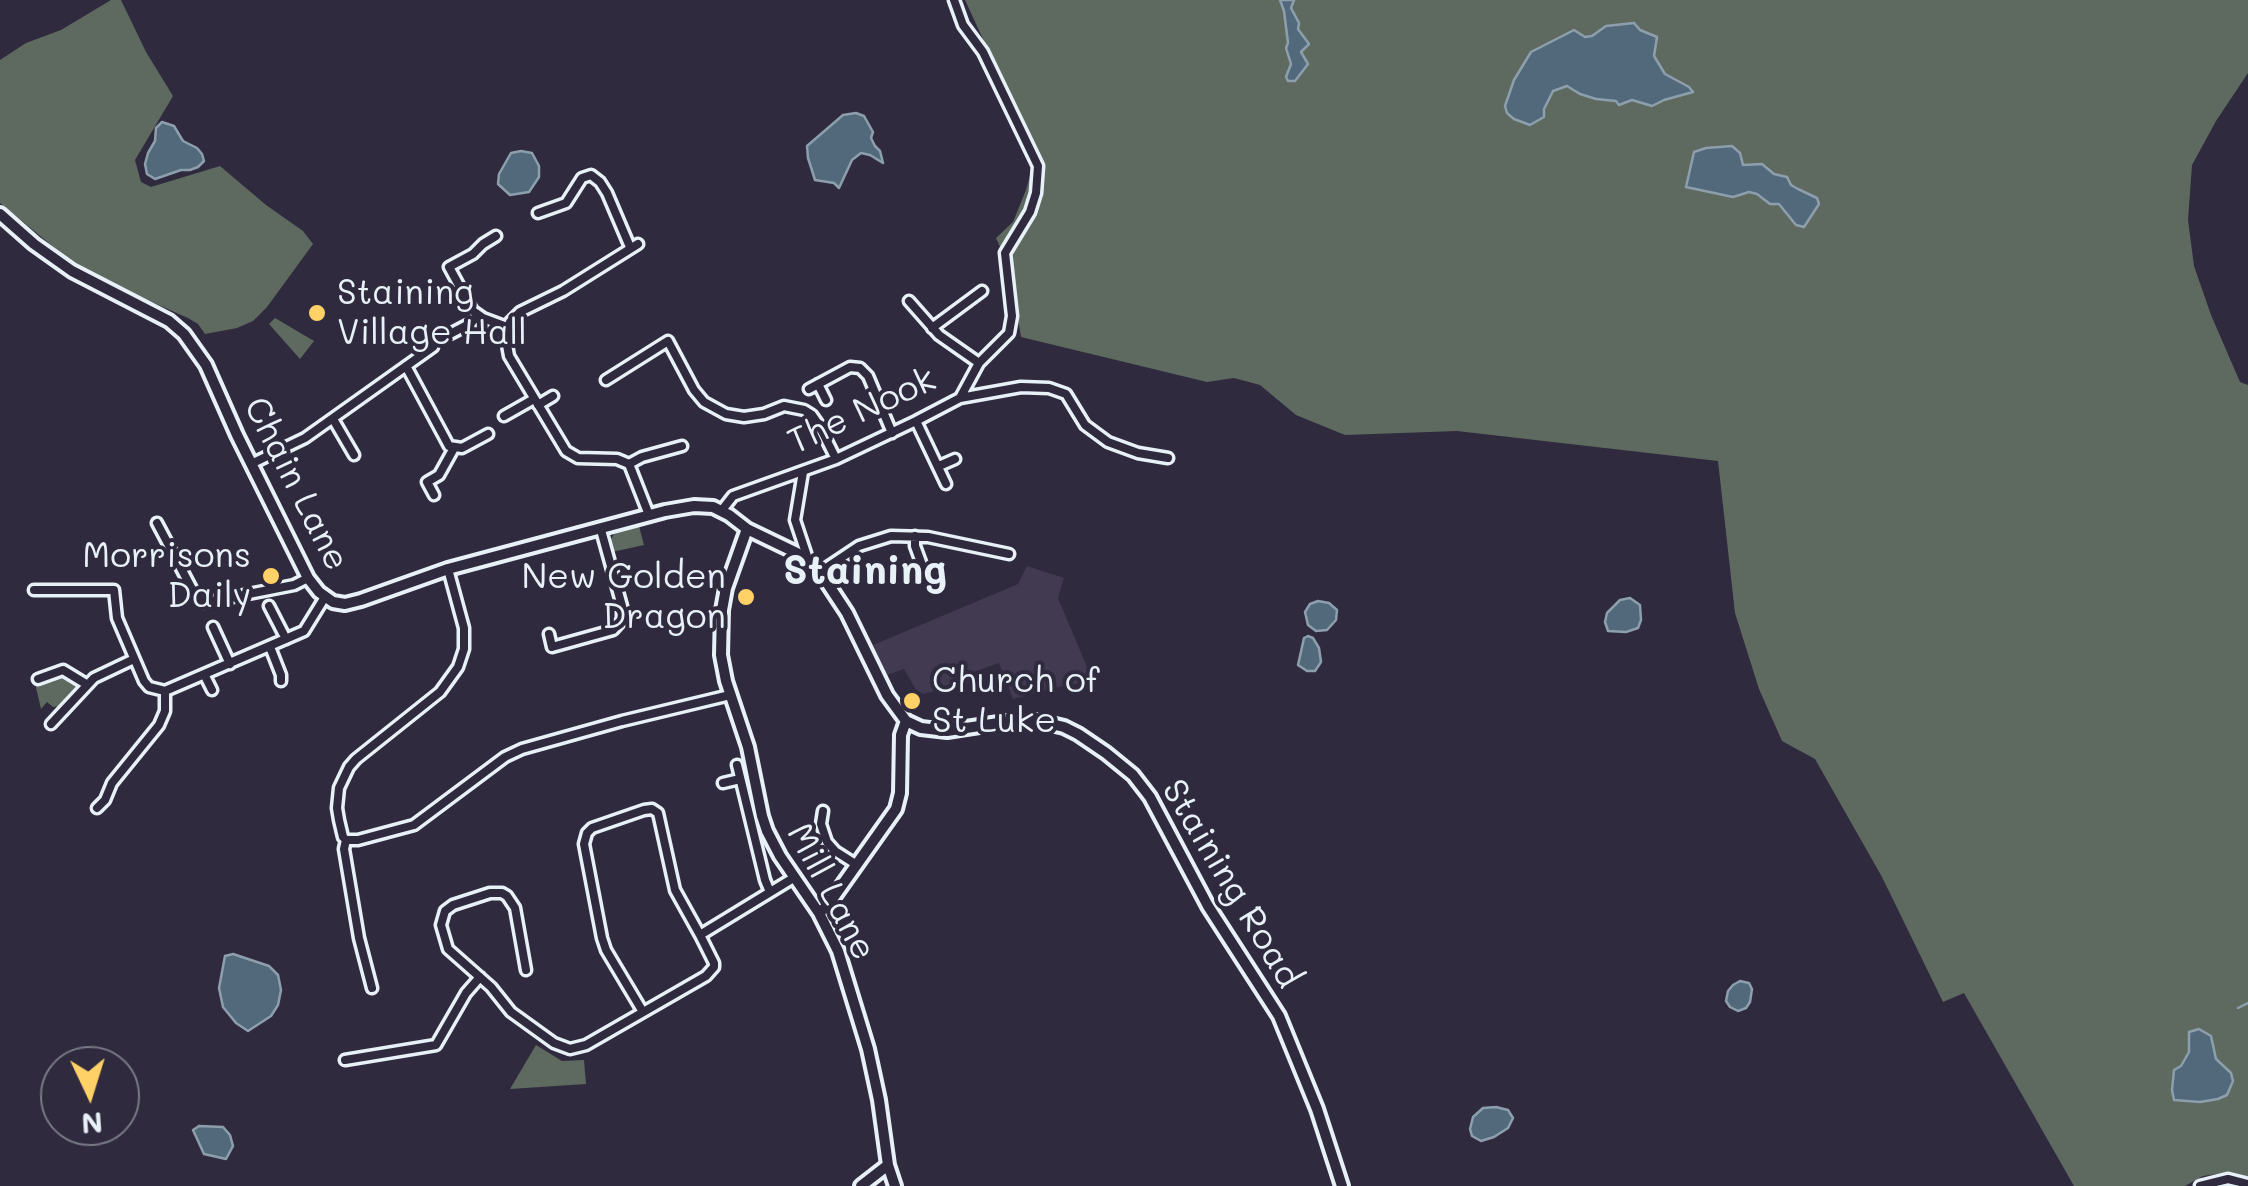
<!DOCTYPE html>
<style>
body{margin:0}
#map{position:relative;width:2248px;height:1186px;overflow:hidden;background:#2f2a3d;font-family:Mali,sans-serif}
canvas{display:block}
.north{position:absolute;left:40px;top:1046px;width:100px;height:100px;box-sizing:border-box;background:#2f2a3d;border:2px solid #797a88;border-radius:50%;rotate:176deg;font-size:28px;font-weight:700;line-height:40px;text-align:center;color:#e8f1f8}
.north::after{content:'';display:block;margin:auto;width:35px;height:45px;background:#ffd166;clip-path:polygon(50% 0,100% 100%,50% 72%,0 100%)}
</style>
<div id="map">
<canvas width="2248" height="1186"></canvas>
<div class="north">N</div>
</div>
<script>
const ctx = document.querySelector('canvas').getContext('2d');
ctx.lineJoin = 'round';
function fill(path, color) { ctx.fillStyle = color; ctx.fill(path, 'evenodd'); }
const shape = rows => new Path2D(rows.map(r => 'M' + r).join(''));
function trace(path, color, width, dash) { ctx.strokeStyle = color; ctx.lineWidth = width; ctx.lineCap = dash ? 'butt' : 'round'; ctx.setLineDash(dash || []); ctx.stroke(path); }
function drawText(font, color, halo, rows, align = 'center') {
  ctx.font = font + ' Mali,sans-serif'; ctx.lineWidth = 8; ctx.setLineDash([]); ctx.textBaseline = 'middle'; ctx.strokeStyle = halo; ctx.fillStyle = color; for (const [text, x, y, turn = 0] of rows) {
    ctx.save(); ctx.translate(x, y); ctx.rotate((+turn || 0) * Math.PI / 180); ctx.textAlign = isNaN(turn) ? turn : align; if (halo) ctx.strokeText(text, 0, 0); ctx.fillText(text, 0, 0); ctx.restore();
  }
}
const built = shape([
 [1027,566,1064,578,1058,598,1093,681,1058,687,1013,699,999,663,968,674,971,682,919,695,904,669,887,675,873,645,1018,584]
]);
const green = shape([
 [111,0,121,0,146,52,173,96,135,160,141,182,151,187,220,166,266,205,303,231,313,244,267,307,253,321,237,328,205,334,198,324,188,318,102,280,72,262,0,203,0,60,26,43,61,30],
 [965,0,2248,0,2248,73,2216,121,2192,165,2188,220,2194,266,2211,315,2240,382,2248,385,2248,1177,2231,1172,2203,1176,2185,1186,2074,1186,1964,993,1943,1002,1882,877,1815,759,1782,741,1759,689,1735,613,1718,461,1457,431,1345,435,1296,415,1260,385,1234,378,1207,382,1021,337,1010,269,996,238,1013,222,1026,190,1036,154],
 [275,318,314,341,300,359,269,324],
 [639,526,644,545,612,552,610,541,614,534],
 [63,675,79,687,61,706,53,707,47,702,41,709,35,683],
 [536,1045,562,1061,584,1060,586,1084,510,1089]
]);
const water = shape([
 [1280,0,1294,0,1291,8,1299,23,1298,29,1309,44,1301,52,1308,64,1295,81,1288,81,1286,77,1291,64,1286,48,1288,43,1284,11,1280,0],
 [1634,23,1640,30,1657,37,1654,56,1665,74,1689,87,1693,92,1664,100,1652,106,1632,100,1619,105,1616,101,1596,99,1580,94,1567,86,1553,91,1544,109,1544,117,1530,125,1514,119,1507,113,1505,106,1514,80,1531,52,1574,30,1585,37,1592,36,1606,26,1634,23],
 [856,113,864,116,873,132,871,138,875,146,880,151,883,163,870,155,861,153,852,160,839,188,834,183,815,180,808,158,807,146,843,115,856,113],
 [162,122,174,126,183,141,197,148,202,154,204,161,198,167,190,170,181,170,155,179,147,174,145,164,148,153,155,141,156,128,162,122],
 [1732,146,1740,153,1743,165,1762,164,1774,174,1787,177,1791,185,1798,189,1817,198,1819,204,1804,227,1796,225,1779,204,1770,204,1757,194,1749,192,1733,197,1686,187,1694,152,1706,148,1732,146],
 [521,151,532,153,539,166,539,177,529,192,510,195,498,184,499,174,511,153,521,151],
 [1630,598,1640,605,1641,620,1638,628,1626,632,1608,631,1605,622,1607,613,1620,600,1630,598],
 [1318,601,1329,603,1337,610,1336,620,1327,630,1316,631,1308,625,1305,612,1310,604,1318,601],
 [1308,636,1313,638,1319,648,1321,662,1315,671,1307,671,1298,665,1304,638,1308,636],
 [233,954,269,966,278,975,281,990,278,1005,271,1016,248,1031,236,1023,223,1007,219,988,225,956,233,954],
 [1740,981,1749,983,1752,989,1750,1002,1746,1008,1738,1011,1730,1007,1726,1001,1728,991,1733,985,1740,981],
 [2199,1029,2211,1036,2216,1059,2231,1073,2233,1081,2227,1095,2218,1099,2200,1102,2174,1100,2172,1090,2174,1070,2181,1066,2189,1052,2189,1032,2199,1029],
 [1496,1107,1508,1110,1513,1118,1508,1128,1494,1137,1481,1141,1472,1136,1470,1129,1473,1117,1483,1108,1496,1107],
 [199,1126,223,1127,230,1135,233,1146,226,1159,204,1154,193,1130,199,1126]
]);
const stream = shape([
 [2238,1008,2248,1003]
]);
const minor = shape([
 [538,213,566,203,582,178,591,175,600,182,607,193,630,247],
 [496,236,483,244,473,254,449,267,473,311,483,318,507,327],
 [909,301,939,335,979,363],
 [932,328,982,291],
 [450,334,471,323,478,315],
 [406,366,449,446,462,448,488,434],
 [606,380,668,341,694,390,704,402,726,414,744,417,764,414,784,406,804,410,812,415,819,425,836,459],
 [818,384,826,400],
 [809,389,850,367,860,368,868,376,892,433],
 [960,398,1021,387,1049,388,1066,394,1085,425,1108,442,1138,453,1168,458],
 [538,405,553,396],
 [504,416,534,399],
 [333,419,354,455],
 [916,421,946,484],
 [251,464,305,438,433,347],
 [629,464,617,459,578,458,566,451,509,356,506,339,510,322,520,312,563,291,638,244],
 [939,466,955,459],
 [803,472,795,520,808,559],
 [434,495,427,482,439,475,454,448],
 [722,510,733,496,836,459,916,421,960,398,979,363,1009,333,1012,316,1005,253,1030,212,1036,193,1038,166,983,52,963,25,954,0],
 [649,515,629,464,642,457,682,446],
 [157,523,192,589,203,603,294,585,308,578],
 [915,536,915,546,922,565],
 [820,572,859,546,891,536,928,537,1009,554],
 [34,590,114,590,117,618,144,681,149,687,165,691,304,631,325,597],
 [269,606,286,639],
 [213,627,230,664],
 [549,634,552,647,613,630,622,620,622,606,601,530],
 [270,647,281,675,281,681],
 [205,676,212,690],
 [38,679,63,670,86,684],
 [51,724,94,678,134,659],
 [737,765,765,880,770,892],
 [723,783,740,779],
 [97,808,105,800,112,783,159,725,165,711,165,691],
 [823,811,821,824,827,842,835,851,857,865],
 [346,840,358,840,414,825,505,757,522,749,622,721,730,695],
 [526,970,515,908,507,896,502,893,490,893,453,905,445,911,441,925,448,949,491,987,511,1012,554,1043,570,1049,586,1045,706,976,714,967,714,963,700,935,795,877],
 [372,988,359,938,344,849,346,840,343,837,339,820,337,808,339,788,349,767,356,759,440,692,458,667,464,649,464,628,448,569],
 [643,1012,606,950,602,938,584,844,587,833,592,828,644,810,652,809,658,813,675,890,700,935],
 [345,1060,436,1045,466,993,480,977],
 [2200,1186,2228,1179,2248,1184]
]);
const tertiary = shape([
 [0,214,34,244,72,271,169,321,184,334,206,365,237,435,308,578,319,592,333,602,345,604,361,600,448,569,665,511,694,506,713,507,729,515,747,529,801,555,820,572,847,613,887,695,906,721,921,728,947,731,1005,722,1039,721,1064,727,1078,734,1106,753,1133,775,1150,797,1208,906,1279,1016,1317,1109,1342,1186],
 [747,529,726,588,722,610,721,655,726,681,748,747,762,816,767,831,780,856,819,913,838,951,868,1049,879,1100,888,1165,895,1186],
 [819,913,828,905,896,809,900,793,901,735,906,721],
 [861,1186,888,1165]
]);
const markers = [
 [317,313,10,"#ffd166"],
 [271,576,10,"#ffd166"],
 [746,597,10,"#ffd166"],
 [912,701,10,"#ffd166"]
];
const poiNames = [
 ["Staining",337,293],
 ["Village Hall",337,333],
 ["Morrisons",251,556,"right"],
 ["Daily",251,596,"right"],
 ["New Golden",726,577,"right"],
 ["Dragon",726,617,"right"],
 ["Church of",932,681],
 ["St Luke",932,721]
];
const streetNames = [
 ["The Nook",862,411,-25],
 ["Chain Lane",296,484,63],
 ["Staining Road",1231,884,59],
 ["Mill Lane",831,892,62]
];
const quarterNames = [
 ["Staining",865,572]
];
fill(built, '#413a50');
fill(green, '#5e6a60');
fill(water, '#51697a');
trace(water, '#8d9fac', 2.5);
trace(stream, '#8d9fac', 2.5);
trace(minor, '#e8f1f8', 15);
trace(tertiary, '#e8f1f8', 18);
trace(minor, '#2f2a3d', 8);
trace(tertiary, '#2f2a3d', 10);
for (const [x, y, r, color] of markers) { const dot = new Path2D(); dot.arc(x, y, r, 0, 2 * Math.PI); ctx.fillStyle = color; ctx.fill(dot); trace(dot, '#2f2a3d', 4); }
drawText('35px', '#e8f1f8', '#2f2a3d', poiNames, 'left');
drawText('35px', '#e8f1f8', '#2f2a3d', streetNames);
drawText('bold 40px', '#e8f1f8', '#2f2a3d', quarterNames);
</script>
